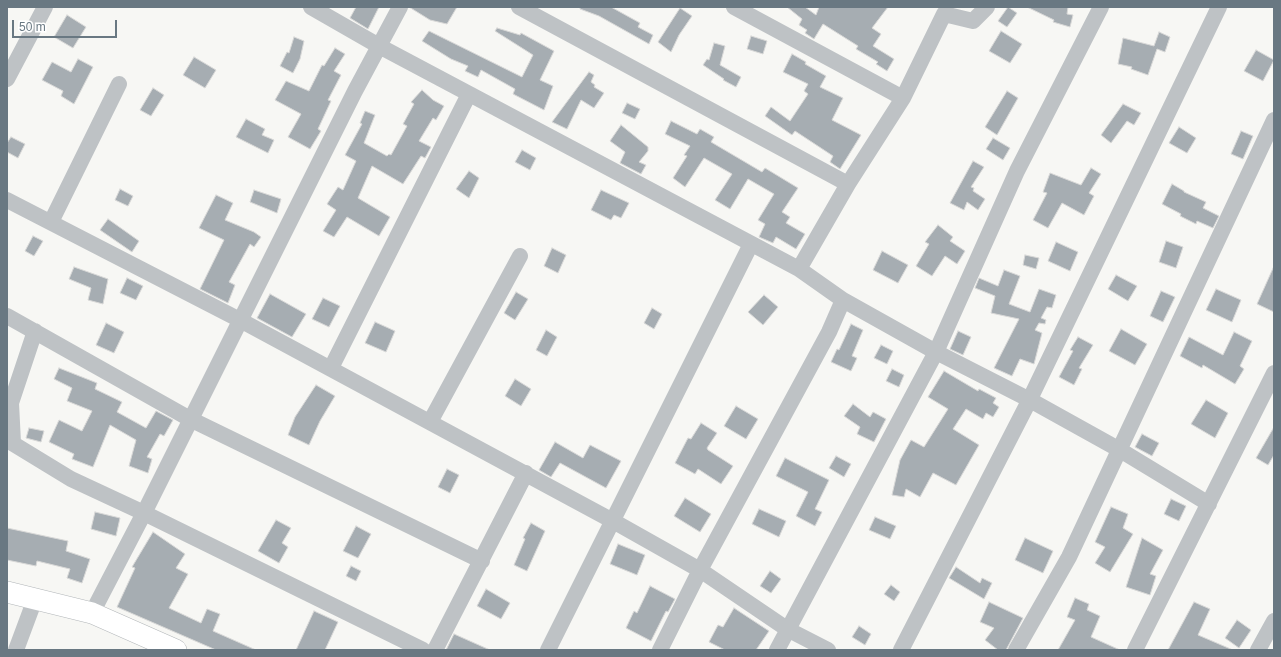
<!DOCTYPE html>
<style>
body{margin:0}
#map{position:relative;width:1281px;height:657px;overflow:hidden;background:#f7f7f4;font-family:Arial,sans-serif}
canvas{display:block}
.frame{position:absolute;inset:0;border:8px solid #697882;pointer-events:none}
.scale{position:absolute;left:12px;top:20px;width:105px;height:18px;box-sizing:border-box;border:2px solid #697882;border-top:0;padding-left:5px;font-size:12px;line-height:14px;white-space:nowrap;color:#697882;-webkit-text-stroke:3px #fff;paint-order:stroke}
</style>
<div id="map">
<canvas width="1281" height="657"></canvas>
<div class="frame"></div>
<div class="scale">50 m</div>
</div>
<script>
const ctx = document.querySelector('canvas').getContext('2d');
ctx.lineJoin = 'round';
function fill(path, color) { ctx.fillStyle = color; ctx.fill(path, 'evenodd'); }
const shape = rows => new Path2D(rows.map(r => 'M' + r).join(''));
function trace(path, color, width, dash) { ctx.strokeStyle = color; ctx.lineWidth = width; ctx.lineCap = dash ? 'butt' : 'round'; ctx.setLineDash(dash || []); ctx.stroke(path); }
const building = shape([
 [356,7,379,7,368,29,350,18,356,7],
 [409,7,457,7,447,24,430,20,409,7],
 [580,7,611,7,640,23,638,27,653,35,649,44,599,16,580,9,580,7],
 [787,7,805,7,816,15,819,7,888,7,872,28,881,34,873,46,894,59,887,71,876,64,878,62,856,49,858,46,823,24,814,39,805,33,807,30,799,25,802,19,787,7],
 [1008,7,1017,13,1007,27,998,21,1008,7],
 [1027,7,1068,7,1067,14,1073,15,1070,27,1053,22,1054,20,1027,7],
 [680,8,692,16,679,35,671,52,658,42,680,8],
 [67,15,86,27,73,48,54,37,67,15],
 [497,28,520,35,521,33,554,51,540,80,553,86,544,110,513,94,515,89,481,70,478,77,465,71,468,66,451,59,422,41,429,31,522,77,533,55,495,31,497,28],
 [1001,31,1022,44,1010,63,989,51,1001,31],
 [1159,32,1170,37,1165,52,1157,49,1148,75,1131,69,1132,67,1118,64,1123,38,1154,46,1159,32],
 [751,36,767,41,763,54,747,49,751,36],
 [294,37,304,41,300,59,293,73,280,66,287,52,289,53,294,37],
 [714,43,725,46,720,65,741,77,736,87,723,80,724,79,703,65,707,59,709,60,714,43],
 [335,48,345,54,334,71,341,75,328,100,331,101,318,129,321,131,310,149,288,137,301,114,275,100,286,81,309,91,322,65,324,66,335,48],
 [1256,50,1274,60,1263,81,1244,71,1256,50],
 [792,54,806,62,805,64,826,76,820,87,843,98,832,120,861,135,840,169,830,162,833,156,795,131,792,135,765,116,771,107,790,121,808,94,804,91,808,84,783,72,792,54],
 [194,57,216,70,205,88,183,75,194,57],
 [78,59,93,67,74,104,61,96,63,91,42,80,52,62,71,72,78,59],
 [589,72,594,75,591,82,595,85,594,87,604,93,594,108,581,100,567,129,552,122,589,72],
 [153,88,164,95,151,116,140,110,153,88],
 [422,90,433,100,444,106,436,120,433,118,419,141,431,147,425,158,421,156,403,184,372,166,358,198,390,217,379,236,347,217,334,237,323,231,336,210,327,204,338,187,343,190,356,161,345,155,362,124,360,123,365,111,375,115,364,143,387,156,389,154,391,155,407,126,403,124,414,104,411,102,422,90],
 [1007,91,1018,98,997,135,985,127,1007,91],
 [627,103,640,109,635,119,622,113,627,103],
 [1123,104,1141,113,1134,125,1127,121,1111,143,1101,135,1123,104],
 [246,119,265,129,262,135,274,140,268,153,236,137,246,119],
 [671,121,697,134,700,129,714,137,711,142,762,172,765,168,798,188,782,212,790,217,786,223,805,234,796,249,776,237,773,243,759,237,765,224,758,220,774,194,748,179,730,209,715,200,732,174,704,158,685,187,673,178,687,156,684,155,690,146,665,134,671,121],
 [621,125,648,147,648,151,639,162,646,165,641,174,620,163,625,152,610,141,621,125],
 [1179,127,1196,138,1187,153,1169,143,1179,127],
 [1241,131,1253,136,1243,159,1231,154,1241,131],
 [11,137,25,144,18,158,7,152,7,143,11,137],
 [993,138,1010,148,1003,160,986,149,993,138],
 [522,150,536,158,530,170,515,162,522,150],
 [973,161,984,167,971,187,974,188,973,191,985,199,978,210,967,202,964,210,950,203,973,161],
 [1091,168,1101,174,1089,193,1094,196,1084,215,1062,203,1048,228,1033,220,1047,193,1043,192,1050,173,1081,185,1091,168],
 [469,171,479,178,469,198,456,189,469,171],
 [1172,184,1184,191,1184,192,1206,202,1203,208,1219,216,1213,228,1197,221,1196,224,1180,216,1181,214,1162,204,1172,184],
 [120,189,133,196,128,206,115,200,120,189],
 [254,190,281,199,277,213,250,202,254,190],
 [601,190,629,203,621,218,614,215,611,220,591,210,601,190],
 [216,195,233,203,225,220,254,232,261,237,254,247,250,244,229,282,235,285,228,303,200,289,224,240,199,228,216,195],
 [108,219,139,241,132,252,100,230,108,219],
 [938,225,953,237,950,241,965,251,957,264,945,256,932,276,916,266,929,244,925,242,938,225],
 [33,236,43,241,34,256,25,251,33,236],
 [1166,241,1183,247,1176,268,1159,262,1166,241],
 [1056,242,1078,252,1070,271,1048,261,1056,242],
 [552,248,566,255,558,273,544,266,552,248],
 [882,251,908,265,898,283,873,270,882,251],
 [1025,255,1039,258,1036,269,1023,265,1025,255],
 [1274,266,1274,312,1257,304,1274,266],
 [74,267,108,279,103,304,88,300,91,288,69,279,74,267],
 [1004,270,1020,276,1009,304,1030,312,1039,289,1056,295,1052,308,1047,307,1041,318,1046,320,1045,324,1039,323,1035,330,1042,333,1034,364,1020,359,1012,376,994,368,1019,319,991,313,995,296,975,288,979,278,998,286,1004,270],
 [1116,275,1137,286,1128,301,1108,289,1116,275],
 [127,278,143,286,136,300,120,293,127,278],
 [1216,289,1241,300,1232,322,1206,310,1216,289],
 [1161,291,1175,297,1163,322,1150,316,1161,291],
 [516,292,528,299,515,320,504,313,516,292],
 [270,294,306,314,292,337,257,318,270,294],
 [764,295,778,307,763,325,748,312,764,295],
 [323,298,340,306,329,327,312,319,323,298],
 [652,308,662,314,654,329,644,323,652,308],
 [375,322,395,331,386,352,365,343,375,322],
 [106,323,124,332,114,353,96,345,106,323],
 [851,324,863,330,852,356,857,358,851,371,831,362,837,349,839,350,851,324],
 [1121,329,1147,344,1135,365,1109,351,1121,329],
 [546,330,557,337,547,356,536,350,546,330],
 [958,331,971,337,963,355,950,349,958,331],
 [1234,332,1252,341,1240,366,1244,369,1235,384,1203,365,1202,368,1180,356,1189,337,1223,355,1234,332],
 [1078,337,1093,345,1079,368,1082,369,1074,385,1059,377,1073,351,1070,350,1078,337],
 [881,345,893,351,887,364,874,358,881,345],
 [59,368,97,383,95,389,122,402,117,412,146,428,156,411,173,420,164,436,160,434,147,457,152,459,148,473,129,466,136,440,110,425,93,467,72,459,74,454,49,442,59,420,82,431,92,411,67,401,72,388,54,379,59,368],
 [892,369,904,375,899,387,886,381,892,369],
 [944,371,978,391,979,389,996,398,993,403,999,407,993,417,986,413,983,419,966,409,953,429,979,445,956,485,933,473,920,497,906,489,904,497,892,495,900,460,911,440,924,447,948,409,928,397,944,371],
 [515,379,531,389,521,406,505,396,515,379],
 [316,385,335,396,320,421,309,445,288,435,295,417,316,385],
 [1206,400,1228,413,1215,438,1191,424,1206,400],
 [853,404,870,417,873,412,886,419,874,442,857,434,860,427,844,416,853,404],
 [736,406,758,419,746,439,724,426,736,406],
 [701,423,717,433,707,448,708,450,733,466,721,484,698,469,695,474,675,463,688,438,691,439,701,423],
 [1274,427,1274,455,1268,465,1256,458,1274,427],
 [29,428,44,431,41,442,26,438,29,428],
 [1142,434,1159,443,1152,456,1135,447,1142,434],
 [555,442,583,458,590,445,621,461,606,488,560,463,551,477,539,470,555,442],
 [836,456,851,464,844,477,829,468,836,456],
 [785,458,829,480,815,509,822,512,815,526,796,516,808,492,776,476,785,458],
 [447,469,459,475,450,493,438,487,447,469],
 [685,498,711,514,700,532,674,516,685,498],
 [1171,499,1186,506,1179,521,1164,514,1171,499],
 [1111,507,1128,514,1123,528,1133,534,1110,572,1095,563,1105,547,1095,542,1111,507],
 [759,509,786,521,779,537,752,524,759,509],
 [95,512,120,518,116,536,91,529,95,512],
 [875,517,896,526,890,539,869,530,875,517],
 [276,520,291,528,282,543,288,547,279,563,258,551,276,520],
 [531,523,545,531,527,571,514,565,525,539,523,538,531,523],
 [356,526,371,534,358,558,343,551,356,526],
 [7,528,68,541,66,551,90,559,82,583,67,578,70,569,37,561,36,566,7,560,7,528],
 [153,532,185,554,176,568,188,574,169,608,201,623,207,609,220,614,213,631,256,650,216,650,117,607,135,568,132,567,153,532],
 [1025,538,1053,551,1043,573,1015,560,1025,538],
 [1142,538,1163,550,1150,574,1156,576,1150,595,1126,587,1142,538],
 [618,544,645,555,637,575,610,564,618,544],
 [351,566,361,571,356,581,346,576,351,566],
 [956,567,980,583,982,578,992,583,984,599,949,578,956,567],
 [770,571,781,579,771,593,760,586,770,571],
 [891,585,900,592,894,601,884,594,891,585],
 [650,586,675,599,668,612,666,611,651,641,626,628,634,611,637,613,650,586],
 [486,589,510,603,501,619,477,606,486,589],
 [1075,598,1089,604,1087,610,1100,616,1091,637,1120,650,1058,650,1075,620,1067,617,1075,598],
 [989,602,1023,618,1006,650,998,650,985,640,994,628,980,622,989,602],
 [1194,602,1210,609,1198,635,1233,650,1168,650,1194,602],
 [734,608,769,631,756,650,725,650,709,642,718,625,723,627,734,608],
 [314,611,338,622,325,650,296,650,314,611],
 [1237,620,1251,630,1239,648,1225,638,1237,620],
 [859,626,871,634,865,645,852,637,859,626],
 [454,634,490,650,446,650,454,634]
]);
const minor = shape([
 [311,7,379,46,799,269],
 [519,7,848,184],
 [734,7,903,98],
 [7,79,45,7],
 [7,200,240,320,613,521,700,570,787,629,828,650],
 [51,222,119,84],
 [843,300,936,352,1030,400,1120,450,1209,504],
 [7,316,190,419,482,561],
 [331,368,469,94],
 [430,422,520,256],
 [7,440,71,479,144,513,423,650],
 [13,443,11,403,35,331],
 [92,613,144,513,355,91,400,7],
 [16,650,35,599],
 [435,650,526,473],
 [548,650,751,244],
 [660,650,700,570,829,332,843,300,799,269,848,184,903,98,944,14,973,21,987,7],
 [777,650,936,352,1017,171,1101,7],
 [901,650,1028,403,1219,7],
 [1016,650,1069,557,1274,120],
 [1135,650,1274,373],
 [1258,650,1274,621]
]);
const major = shape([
 [7,592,92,613,176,650]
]);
fill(building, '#a6adb2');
trace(building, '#d8d8d7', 1);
trace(major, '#b2b6b9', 22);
trace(minor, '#bec2c5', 16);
trace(major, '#fff', 21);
</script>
